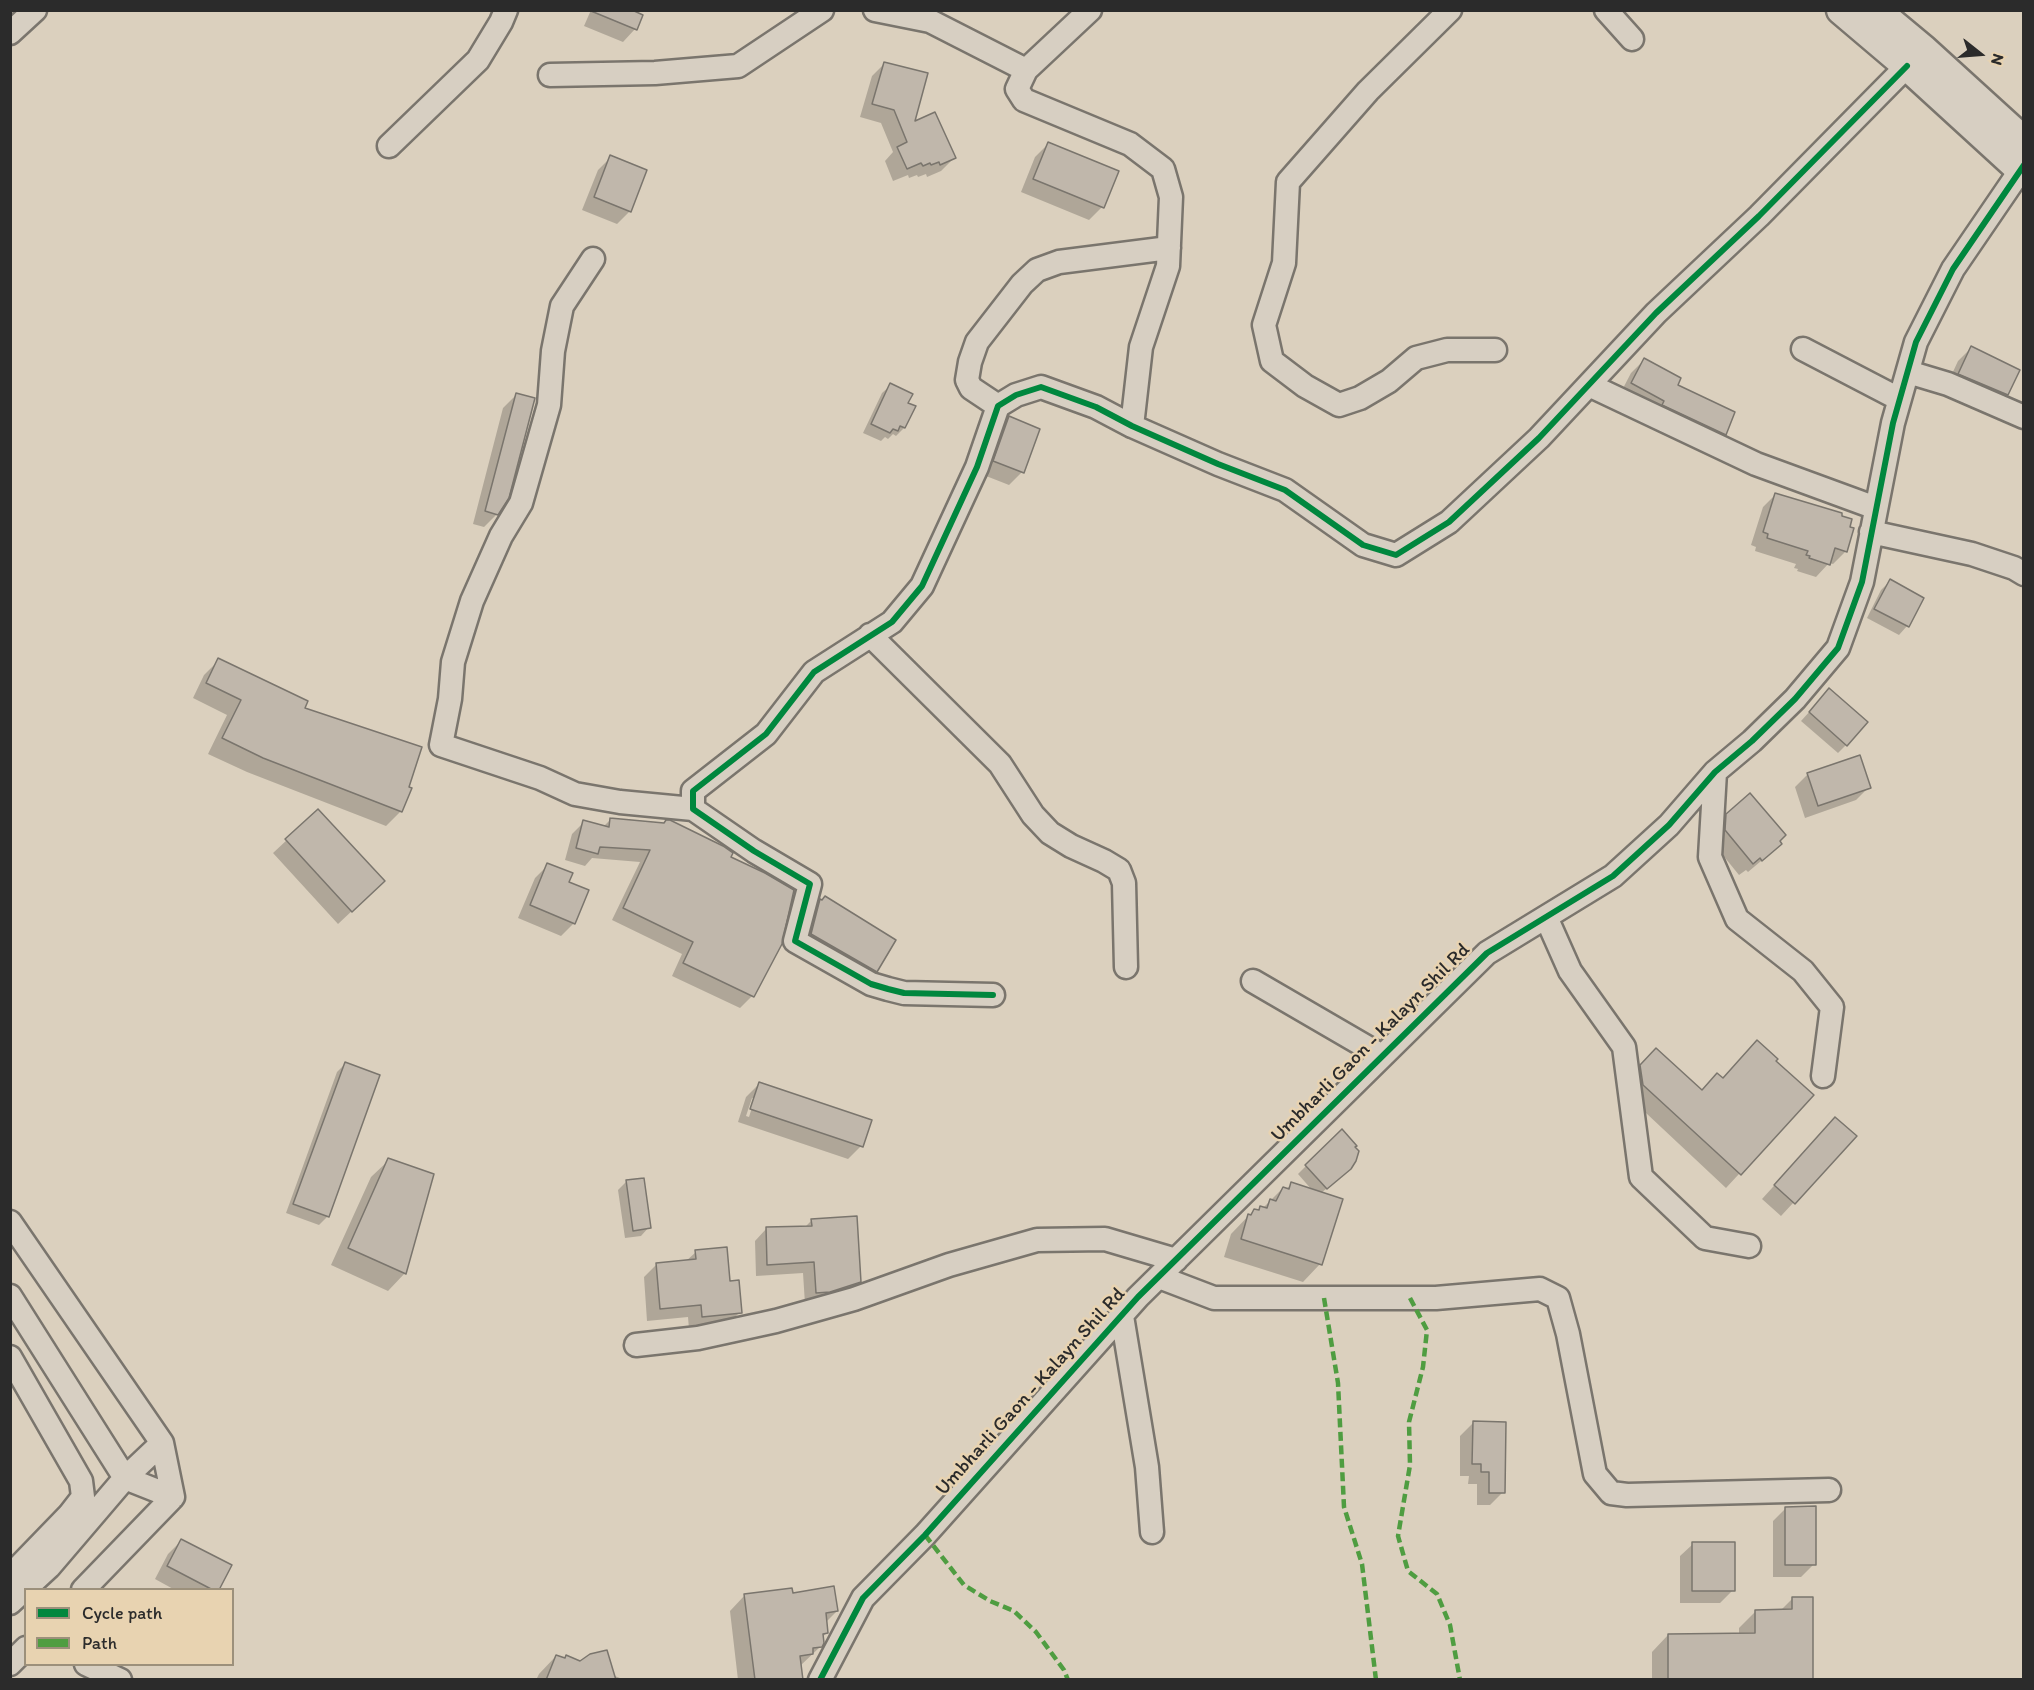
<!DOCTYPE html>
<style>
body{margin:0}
#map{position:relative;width:2034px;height:1690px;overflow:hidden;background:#dbd0be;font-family:Itim,sans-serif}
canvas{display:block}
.frame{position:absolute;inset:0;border:12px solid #2b2b2b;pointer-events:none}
.legend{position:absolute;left:24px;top:1588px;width:210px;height:78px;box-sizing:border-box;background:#e8d3b1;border:2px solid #9c907b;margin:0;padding:8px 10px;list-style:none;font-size:18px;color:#2b2b2b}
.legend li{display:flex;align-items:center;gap:12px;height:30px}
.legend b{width:30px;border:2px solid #9c907b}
.north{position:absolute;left:1950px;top:24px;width:60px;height:60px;-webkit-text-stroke:4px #e8d3b1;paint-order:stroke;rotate:107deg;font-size:16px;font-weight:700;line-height:24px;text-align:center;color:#2b2b2b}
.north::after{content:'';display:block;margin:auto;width:21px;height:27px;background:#2b2b2b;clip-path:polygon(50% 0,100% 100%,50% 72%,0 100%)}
</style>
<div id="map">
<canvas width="2034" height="1690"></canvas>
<div class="frame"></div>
<ul class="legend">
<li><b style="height:8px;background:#00873e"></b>Cycle path</li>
<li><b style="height:8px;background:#4f9d41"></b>Path</li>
</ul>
<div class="north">N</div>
</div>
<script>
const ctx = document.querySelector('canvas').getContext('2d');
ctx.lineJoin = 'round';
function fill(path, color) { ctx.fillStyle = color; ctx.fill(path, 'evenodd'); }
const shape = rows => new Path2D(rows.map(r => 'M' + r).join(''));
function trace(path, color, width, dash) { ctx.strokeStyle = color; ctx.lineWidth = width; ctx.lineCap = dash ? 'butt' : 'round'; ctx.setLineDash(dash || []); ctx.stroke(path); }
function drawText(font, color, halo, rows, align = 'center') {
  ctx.font = font + ' Itim,sans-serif'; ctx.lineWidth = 5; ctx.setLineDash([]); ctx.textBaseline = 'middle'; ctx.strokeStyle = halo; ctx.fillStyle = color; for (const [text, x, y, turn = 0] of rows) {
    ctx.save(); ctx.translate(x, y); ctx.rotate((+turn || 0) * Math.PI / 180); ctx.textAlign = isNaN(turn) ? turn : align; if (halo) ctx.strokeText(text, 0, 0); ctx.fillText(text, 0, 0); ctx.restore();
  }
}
const shadow = shape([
 [591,10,634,10,635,29,623,42,584,26],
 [885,63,913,123,954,158,941,171,927,177,926,174,918,177,917,175,909,178,908,175,893,181,885,161,893,152,881,123,860,117,872,76],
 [1048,144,1102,207,1089,220,1021,192,1035,157],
 [611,157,630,211,617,224,582,210,598,170],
 [1971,348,2006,394,1993,407,1946,387,1958,361],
 [1644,360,1676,385,1724,434,1712,447,1619,396,1631,373],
 [891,385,907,403,904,428,896,436,893,434,888,439,885,437,881,441,863,433,882,393],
 [516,395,497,514,484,527,473,524,503,408],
 [1009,418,1022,472,1009,485,981,474,996,431],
 [1776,494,1846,551,1833,564,1829,563,1816,577,1797,571,1798,569,1794,568,1796,564,1755,551,1756,547,1751,545,1763,507],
 [1890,581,1922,598,1907,626,1899,635,1867,618,1881,590],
 [219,660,303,709,401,811,386,826,247,772,208,754,227,715,193,698,204,675],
 [1821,699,1846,745,1838,753,1801,721],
 [1808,774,1869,787,1856,800,1805,818,1795,787],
 [318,811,370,894,338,924,273,853],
 [1727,815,1767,856,1748,872,1746,870,1739,875,1713,843,1714,829],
 [610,820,780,943,752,996,740,1008,672,976,682,954,612,920,640,862,592,858,585,866,565,860,572,834,584,822,603,827],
 [548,865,567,883,574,923,561,936,518,918,535,878],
 [820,900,875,971,862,983,799,948,808,913],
 [1774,1061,1812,1095,1726,1188,1630,1098,1627,1080,1643,1063,1702,1091],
 [345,1064,378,1076,327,1217,319,1225,286,1213,337,1072],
 [759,1084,861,1146,848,1159,738,1122,746,1097],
 [752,1098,755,1098,749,1117,746,1116],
 [1341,1131,1341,1177,1321,1193,1320,1264,1303,1282,1224,1257,1231,1234,1254,1210,1263,1208,1283,1188,1286,1189,1292,1184,1312,1190,1298,1174],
 [1823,1132,1855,1136,1781,1216,1762,1199],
 [389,1160,405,1273,388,1291,331,1265,371,1177],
 [642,1179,649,1227,641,1236,625,1238,618,1190,626,1182],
 [812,1220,860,1281,848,1293,805,1304,803,1273,756,1276,755,1241,766,1229,805,1227],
 [696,1252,728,1283,740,1312,727,1325,689,1329,688,1317,647,1321,644,1277,657,1264,686,1261],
 [1473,1423,1503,1492,1490,1505,1477,1505,1477,1484,1468,1484,1469,1476,1460,1476,1460,1436],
 [1786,1508,1814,1564,1801,1577,1773,1577,1773,1521],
 [181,1541,218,1590,175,1590,155,1579,168,1554],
 [1693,1544,1733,1590,1720,1603,1680,1603,1680,1556],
 [745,1595,792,1595,837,1611,826,1622,827,1633,822,1637,821,1646,800,1666,802,1680,738,1680,730,1611],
 [1793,1598,1811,1680,1652,1680,1652,1652,1668,1635,1739,1635,1739,1628,1756,1611,1780,1611],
 [556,1656,564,1659,566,1657,625,1680,536,1680,539,1674]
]);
const building = shape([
 [632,10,643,15,637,30,591,11,632,10],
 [884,62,928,73,915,121,935,112,956,158,940,165,939,162,931,165,930,163,923,166,921,163,907,169,897,147,907,142,894,110,872,104,884,62],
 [1048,142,1119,171,1104,208,1033,179,1048,142],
 [610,155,647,170,631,212,594,197,610,155],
 [1971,346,2020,370,2008,395,1958,374,1971,346],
 [1644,358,1681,378,1678,385,1735,412,1726,435,1662,405,1664,401,1631,383,1644,358],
 [890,383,913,394,908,403,916,406,905,428,900,426,898,431,893,429,890,433,871,424,890,383],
 [516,393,535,398,509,498,498,515,485,511,516,393],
 [1009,416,1040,429,1024,473,993,461,1009,416],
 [1775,493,1842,513,1842,516,1852,519,1850,527,1854,528,1847,552,1835,548,1830,565,1809,558,1810,556,1806,555,1808,551,1767,538,1768,534,1763,532,1775,493],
 [1890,579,1924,598,1909,627,1874,609,1890,579],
 [218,658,308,701,305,708,422,747,409,787,412,788,402,812,263,758,222,738,241,700,206,683,218,658],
 [1829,688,1868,722,1847,746,1809,712,1829,688],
 [1860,755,1871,788,1818,806,1807,773,1860,755],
 [1750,793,1786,835,1780,841,1782,844,1762,861,1760,858,1753,864,1725,830,1726,814,1750,793],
 [318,809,385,881,352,912,285,839,318,809],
 [610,818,664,823,666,820,670,820,723,846,733,853,731,857,765,873,794,890,782,944,754,997,683,963,693,942,623,908,650,850,600,847,598,854,576,848,583,820,609,827,610,818],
 [547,863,573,873,569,882,589,890,575,924,530,905,547,863],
 [825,896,896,940,877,972,811,934,820,899,822,900,825,896],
 [1757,1040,1778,1059,1776,1061,1814,1095,1741,1175,1643,1085,1640,1065,1656,1048,1702,1090,1717,1073,1723,1078,1757,1040],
 [345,1062,380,1075,329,1217,293,1204,345,1062],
 [759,1082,872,1120,863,1147,750,1109,759,1082],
 [1835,1117,1857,1136,1795,1204,1774,1185,1835,1117],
 [1342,1129,1357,1146,1355,1147,1359,1151,1356,1161,1351,1169,1327,1189,1305,1165,1342,1129],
 [388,1158,434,1174,406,1274,348,1248,388,1158],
 [644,1178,651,1228,633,1231,626,1180,644,1178],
 [1291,1182,1343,1199,1322,1265,1241,1239,1248,1214,1251,1215,1254,1209,1259,1210,1260,1206,1267,1208,1270,1199,1276,1201,1283,1187,1289,1189,1291,1182],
 [857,1216,861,1282,830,1292,816,1293,814,1262,767,1265,766,1227,812,1226,811,1219,857,1216],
 [727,1247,730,1281,739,1280,742,1313,702,1317,701,1305,660,1309,656,1263,696,1259,695,1250,727,1247],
 [1473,1421,1506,1422,1505,1493,1489,1493,1489,1472,1481,1472,1481,1464,1472,1464,1473,1421],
 [1816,1506,1816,1565,1785,1565,1785,1507,1816,1506],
 [181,1539,232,1565,219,1590,213,1590,167,1566,181,1539],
 [1692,1542,1735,1542,1735,1591,1692,1591,1692,1542],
 [834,1586,838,1611,826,1613,828,1633,823,1634,824,1643,822,1647,813,1648,813,1654,800,1656,803,1680,755,1680,744,1594,792,1588,793,1593,834,1586],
 [1792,1597,1813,1597,1813,1680,1668,1680,1668,1634,1755,1633,1755,1610,1792,1609,1792,1597],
 [607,1650,616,1680,546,1680,556,1655,565,1658,566,1655,580,1661,590,1654,607,1650]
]);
const minor = shape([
 [875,10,930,21,1026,70],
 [1090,10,1026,70,1017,89,1024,100,1130,144,1163,169,1171,197,1168,266,1141,347,1132,426],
 [1450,10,1368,91,1288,182,1284,263,1264,325,1272,361,1305,386,1339,405,1360,398,1389,381,1416,358,1447,350,1495,350],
 [1606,10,1632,39],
 [10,33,35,10],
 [550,75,655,73,738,66,822,10],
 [389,146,478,60,501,22,506,10],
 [593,259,562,306,553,351,549,405,521,503,501,536,472,601,453,662,450,699,441,745,540,778,575,794,620,802,693,809],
 [1803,349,1899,399],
 [1908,372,1948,384,2024,417],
 [1589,385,1756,464,1876,508],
 [998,406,971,388,967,380,970,362,977,342,1022,284,1037,270,1059,262,1169,248],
 [1871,532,1972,554,2014,568,2024,574],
 [870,635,1000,764,1033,815,1050,833,1071,846,1104,861,1119,870,1124,883,1126,967],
 [1715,772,1710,857,1737,919,1803,971,1832,1007,1823,1076],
 [1546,917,1570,971,1624,1047,1641,1177,1705,1238,1749,1246],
 [1253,981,1382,1056],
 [993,995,904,993,888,989,871,984,795,941,810,884,754,851,693,809,693,791,766,734,814,672,892,622,922,586,977,467,998,406,1016,395,1041,387,1096,407,1132,426,1218,464,1285,490,1363,545,1396,555,1449,522,1539,438,1656,313,1759,216,1907,66],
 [10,1222,162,1443,173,1497,83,1590],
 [1159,1277,1214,1298,1436,1298,1540,1289,1558,1298,1568,1334,1595,1474,1611,1493,1627,1495,1829,1490],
 [10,1296,125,1478,173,1497],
 [1122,1316,1147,1467,1152,1532],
 [636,1345,698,1338,776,1321,854,1299,949,1265,1037,1240,1105,1239,1176,1260],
 [10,1357,81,1481,83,1497,69,1515,10,1576],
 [10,1603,49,1567,125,1478,162,1443],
 [10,1664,26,1648],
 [86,1664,120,1680],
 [820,1680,863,1598,925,1535,1138,1297,1487,953,1613,876,1669,825,1715,772,1752,741,1795,699,1838,648,1862,582,1893,423,1916,342,1953,269,2024,165]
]);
const major = shape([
 [1841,10,1907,66,2024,173],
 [1876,10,1924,50,2024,141]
]);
const quiet = shape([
 [1324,1298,1338,1383,1344,1507,1362,1564,1376,1680],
 [1410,1298,1427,1330,1423,1367,1409,1422,1410,1465,1398,1536,1408,1571,1437,1594,1450,1625,1460,1680],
 [925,1535,964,1585,990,1601,1014,1611,1036,1632,1064,1670,1068,1680]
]);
const cycleway = shape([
 [993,995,904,993,888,989,871,984,795,941,810,884,754,851,693,809,693,791,766,734,814,672,892,622,922,586,977,467,998,406,1016,395,1041,387,1096,407,1132,426,1218,464,1285,490,1363,545,1396,555,1449,522,1539,438,1656,313,1759,216,1907,66],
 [820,1680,863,1598,925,1535,1138,1297,1487,953,1613,876,1669,825,1715,772,1752,741,1795,699,1838,648,1862,582,1893,423,1916,342,1953,269,2024,165]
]);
const streetNames = [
 ["Umbharli Gaon - Kalayn Shil Rd",1371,1043,-45],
 ["Umbharli Gaon - Kalayn Shil Rd",1031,1392,-48]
];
fill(shadow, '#0003');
fill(building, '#c0b7ab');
trace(building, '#7a756d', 1.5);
trace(minor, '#7a756d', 27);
trace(major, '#7a756d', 33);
trace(minor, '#d7cfc2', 22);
trace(major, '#d7cfc2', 28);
trace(quiet, '#4f9d41', 4.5, [9, 4.5]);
trace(cycleway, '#00873e', 6);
drawText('20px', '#2b2b2b', '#e8d3b1', streetNames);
</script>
